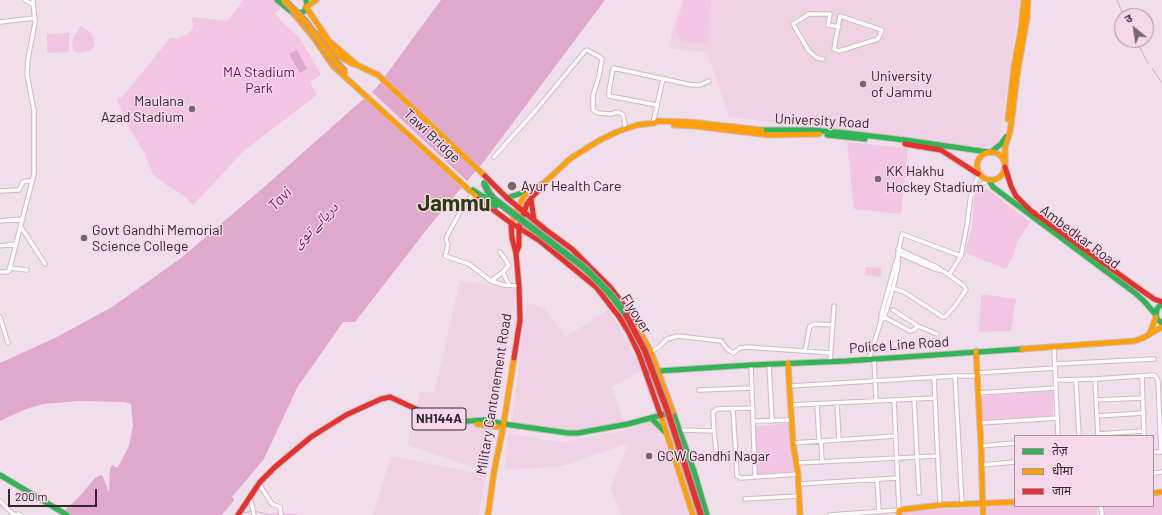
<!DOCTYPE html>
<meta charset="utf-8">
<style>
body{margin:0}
#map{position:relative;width:1162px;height:515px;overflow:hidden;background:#f0dfea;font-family:Barlow,"Noto Sans Devanagari",sans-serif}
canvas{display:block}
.legend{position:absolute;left:1014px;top:435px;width:140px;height:72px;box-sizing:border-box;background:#f7d8eb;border:1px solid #a8919f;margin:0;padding:5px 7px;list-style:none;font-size:12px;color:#32272e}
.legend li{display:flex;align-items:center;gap:8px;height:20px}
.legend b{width:20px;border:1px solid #a8919f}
.north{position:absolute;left:1114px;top:8px;width:40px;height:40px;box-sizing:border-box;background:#f7d8eb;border:1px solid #a8919f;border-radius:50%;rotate:330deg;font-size:11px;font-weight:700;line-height:16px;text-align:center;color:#32272e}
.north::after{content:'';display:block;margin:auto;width:14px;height:18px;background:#746770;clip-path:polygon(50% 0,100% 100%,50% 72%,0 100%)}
.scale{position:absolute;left:8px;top:489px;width:89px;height:18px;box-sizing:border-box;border:2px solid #32272e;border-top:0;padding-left:5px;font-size:12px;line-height:14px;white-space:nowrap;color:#32272e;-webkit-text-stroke:3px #f7d8eb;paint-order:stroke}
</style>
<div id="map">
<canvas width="1162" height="515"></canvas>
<ul class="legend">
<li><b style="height:5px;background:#30b455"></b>तेज़</li>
<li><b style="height:5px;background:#ff9f0a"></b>धीमा</li>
<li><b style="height:5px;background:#e5322d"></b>जाम</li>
</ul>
<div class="north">उ</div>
<div class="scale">200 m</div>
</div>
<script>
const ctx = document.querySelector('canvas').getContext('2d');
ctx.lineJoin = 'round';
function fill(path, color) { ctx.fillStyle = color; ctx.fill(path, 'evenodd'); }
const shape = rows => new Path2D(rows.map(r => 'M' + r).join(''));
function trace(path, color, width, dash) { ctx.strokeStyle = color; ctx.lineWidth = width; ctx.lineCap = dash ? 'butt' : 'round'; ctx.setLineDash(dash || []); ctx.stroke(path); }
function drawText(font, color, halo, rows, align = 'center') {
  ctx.font = font + ' Barlow,"Noto Naskh Arabic",sans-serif'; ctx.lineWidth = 3; ctx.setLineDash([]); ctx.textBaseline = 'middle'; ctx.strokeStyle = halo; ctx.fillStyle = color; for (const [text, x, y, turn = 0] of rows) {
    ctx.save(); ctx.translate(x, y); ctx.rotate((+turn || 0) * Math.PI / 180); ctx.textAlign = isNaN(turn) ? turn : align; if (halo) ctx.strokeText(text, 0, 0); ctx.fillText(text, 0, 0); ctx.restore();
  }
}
const built = shape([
 [682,0,1020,0,999,140,988,148,729,117,707,52,669,49,672,30],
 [460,281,516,289,485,471,407,445,420,391,434,393],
 [527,302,545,309,566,337,609,309,642,370,612,387,624,422,570,432,512,422],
 [661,418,693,515,622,515,610,489,629,443,562,466,505,470,508,434,564,442,636,428,638,422],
 [391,456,486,475,479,515,373,515]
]);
const green = shape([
 [243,0,273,0,282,7,275,13,283,23,300,38,321,75,310,82,317,95,245,150,193,205,183,195,166,185,153,174,144,152,129,128,117,100,122,97,171,37,177,39,183,36,190,32,193,28,192,17,228,21],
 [684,0,711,0,708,44,683,41,675,30],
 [80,26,89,31,92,35,95,43,93,48,89,51,79,53,74,51,72,46,73,39],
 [69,33,69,52,47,53,47,34],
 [847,142,908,148,901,214,854,209],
 [986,188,1030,222,1017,243,1014,254,1006,269,965,253,972,226,974,198,978,191,982,191],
 [866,267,882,268,881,277,865,275],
 [981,294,1016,299,1011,331,979,332],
 [1053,391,1053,416,979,421,978,396],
 [791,423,794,473,755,475,756,426],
 [1162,496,1162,515,1103,515,1102,506,1153,506,1153,497],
 [1015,505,1097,506,1097,515,985,515,984,507],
 [979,507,979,515,902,515,902,512]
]);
const water = shape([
 [441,0,605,0,485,160,431,224,355,322,343,322,297,388,264,459,232,497,234,500,222,515,60,515,80,496,95,478,102,475,109,492,110,468,112,465,117,468,119,465,129,446,133,426,131,404,124,402,80,401,43,404,26,409,0,421,0,363,55,338,112,307,181,258,263,188,377,87],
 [297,50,307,69,300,73,289,54]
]);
const pier = shape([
 [370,90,468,182,463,189,363,96]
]);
const stream = shape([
 [1117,0,1124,16],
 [1136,40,1148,63],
 [1152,68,1162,83],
 [242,513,254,511,267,514,297,515]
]);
const street = shape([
 [25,0,33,5],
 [840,16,882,30,878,39,839,51,834,49,840,16],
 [0,22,35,18],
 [823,59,817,58,809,51,793,24,809,14,830,14,828,25,839,27],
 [657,105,609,96,609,91,613,68,692,85,700,85,709,81],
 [653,123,663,79],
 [494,157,536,110,585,51,587,50,600,57,602,59,599,76,593,95,593,110,598,113,611,114,618,112,622,114,623,115,626,129],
 [0,191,19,190,23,182,33,180],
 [473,194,465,203,447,236,446,240,448,244,447,249,445,256,469,264,491,281,504,285,519,286],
 [971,196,981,185,988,180],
 [0,221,23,219],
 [21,227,45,264],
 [0,246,16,244],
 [898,249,935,266,949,275,961,256,967,225,971,193,979,174],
 [500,252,509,265,503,272,509,285],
 [898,253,932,268,939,270],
 [10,268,27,270],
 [0,272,7,272,9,271,34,174,34,111,27,74,28,59,35,23,33,0],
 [491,281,503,272],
 [889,287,904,292,943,317,945,317,955,306,966,290,964,286,949,275],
 [893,310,918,326,937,334],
 [0,317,8,343],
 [884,317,910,331,914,330,918,326],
 [881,321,884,317,887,309,893,288,898,267,898,253,902,234,961,256],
 [1054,347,1058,436],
 [805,351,809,330,810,326,816,324,833,325],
 [651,352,659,347,667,339,678,336,721,341,728,350,733,353,740,348,747,347,831,353],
 [869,359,881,321,881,316,895,265,897,259],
 [874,359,876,401],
 [830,362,834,306],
 [769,364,772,421],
 [1055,364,1154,359],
 [751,365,755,476],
 [977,373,1056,368],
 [955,376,962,504],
 [1142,376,1144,436],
 [934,378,940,505],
 [1056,380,1095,379],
 [1076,380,1079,436],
 [790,386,955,376,977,376],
 [699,390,752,388],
 [978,393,1056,388],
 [914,399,919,493],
 [1096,400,1143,398],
 [837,403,839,440],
 [817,404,819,441],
 [791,405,935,398],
 [733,409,737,476,741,478,798,474],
 [1097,416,1144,413],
 [753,421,792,420],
 [980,423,1058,418],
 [679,430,714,431],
 [1098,434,1144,431],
 [1098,436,1095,379,1154,375,1156,377,1158,381,1161,452],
 [821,441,822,462],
 [793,443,896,436],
 [981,446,1015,443],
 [716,450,714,431,713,412,717,409,753,408],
 [1153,452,1162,452],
 [796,463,938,456],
 [981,465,1015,462],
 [1153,473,1162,472],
 [877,479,879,511],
 [799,484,898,478],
 [261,487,272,504,280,507,281,515],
 [745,499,799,496],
 [0,501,14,515],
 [251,501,254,515],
 [1101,506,1102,515],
 [14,515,18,514,21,515],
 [830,515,899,510,894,400]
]);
const fast = shape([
 [277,0,293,13,297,14,305,11,307,4,306,0],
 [762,130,811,130,846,133,905,140,988,152],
 [827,135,865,139],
 [991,152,1001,144,1006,137],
 [989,180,993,187,1135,293,1144,301,1156,315],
 [473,190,484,197],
 [507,198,528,191],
 [1162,303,1157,309,1156,315,1157,319,1162,323],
 [646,373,658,371,751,365,846,361,1022,349],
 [653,420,664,431],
 [454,422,486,420,504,424,568,433,578,433,628,424,673,412,694,471,707,515],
 [0,475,67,515]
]);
const slow = shape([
 [316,0,306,7,329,41,357,65,378,75,485,176],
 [293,13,313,37,333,66,479,199],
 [319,33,335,54,353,64],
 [1008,119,1014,67,1021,29,1024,0],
 [674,125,694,126,769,135,819,134],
 '977 166a14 14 0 1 1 28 0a14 14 0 1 1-28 0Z',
 [1005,162,1005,147,1010,132,1018,69,1027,18,1028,0],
 [511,223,524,196,545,182,571,158,600,140,619,131,637,125,654,123,658,121,690,122,762,130],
 [635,323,651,352,673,412],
 [1150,333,1156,317],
 [1022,349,1134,341,1143,338,1162,327],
 [976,351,981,446,983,515],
 [788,363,793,443,798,474,800,515],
 [661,416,693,515],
 [477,424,499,427],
 [1153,493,1162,492],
 [488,515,494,472,503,428,514,358],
 [899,515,899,510,940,505,1015,502]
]);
const jam = shape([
 [905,144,941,150,978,174],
 [1005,167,1011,186,1016,196,1030,210,1141,290,1154,299,1162,302],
 [485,176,507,198,546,230,572,249,611,288,629,312,635,323],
 [479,199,511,223,540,241,596,287,620,318,629,333,639,354,661,416],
 [531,199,534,220],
 [511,223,512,238,516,253],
 [519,229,521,220,527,204,533,196,544,185],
 [514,358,520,320,519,286,516,253,519,246,519,229],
 [238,515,260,482,275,467,311,437,346,415,381,399,390,397,431,416,447,422,454,422]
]);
const fastBridge = shape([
 [484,183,489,193,494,199,586,269,612,296,626,315],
 [484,197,496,206]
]);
const slowBridge = shape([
 [284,0,305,21,332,58,345,72]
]);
const jamBridge = shape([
 [626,315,645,351,668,412,701,515]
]);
const markers = [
 [863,84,4,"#746770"],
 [192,109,4,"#746770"],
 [878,179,4,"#746770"],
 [512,186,5,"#746770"],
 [84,238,4,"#746770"],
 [649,456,4,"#746770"]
];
const shields = [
 [439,419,54]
];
const shieldNames = [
 ["NH144A",439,419]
];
const parkNames = [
 ["MA Stadium",259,72],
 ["Park",259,88]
];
const poiNames = [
 ["University",871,76],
 ["of Jammu",871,92],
 ["Maulana",184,101,"right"],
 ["Azad Stadium",184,117,"right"],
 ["KK Hakhu",886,171],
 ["Hockey Stadium",886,187],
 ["Ayur Health Care",521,186],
 ["Govt Gandhi Memorial",92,230],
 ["Science College",92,246],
 ["GCW Gandhi Nagar",657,456]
];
const streetNames = [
 ["University Road",822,121,3],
 ["Tawi Bridge",432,136,43],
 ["Ambedkar Road",1080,237,37],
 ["Flyover",636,314,58],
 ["Police Line Road",899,345,-4],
 ["Military Cantonement Road",494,394,-81]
];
const waterNames = [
 ["Tavi",280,199,-46],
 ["دریائے توی",315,225,-45]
];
const townNames = [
 ["Jammu",454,204]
];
fill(built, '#efd3e4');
fill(green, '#f2c6e2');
fill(water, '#e1a8ce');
fill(pier, '#f0dfea');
trace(stream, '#e1a8ce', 1);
trace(street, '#cabcc5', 5.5);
trace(fast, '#cabcc5', 7);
trace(slow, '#cabcc5', 7);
trace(jam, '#cabcc5', 7);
trace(street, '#fdfafc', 3.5);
trace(fast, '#30b455', 5);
trace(slow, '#ff9f0a', 5);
trace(jam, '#e5322d', 5);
trace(fastBridge, '#af9aa8', 8, []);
trace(slowBridge, '#af9aa8', 8, []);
trace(jamBridge, '#af9aa8', 8, []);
trace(fastBridge, '#30b455', 5.5);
trace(slowBridge, '#ff9f0a', 5.5);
trace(jamBridge, '#e5322d', 5.5);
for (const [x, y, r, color] of markers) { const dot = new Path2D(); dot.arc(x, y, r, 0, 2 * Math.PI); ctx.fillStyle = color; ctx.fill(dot); trace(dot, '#f7d8eb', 1.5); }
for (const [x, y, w] of shields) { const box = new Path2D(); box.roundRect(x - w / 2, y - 11, w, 22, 3); ctx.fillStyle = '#f7d8eb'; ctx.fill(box); trace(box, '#32272e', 1); }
drawText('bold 13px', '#32272e', null, shieldNames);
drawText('14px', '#681052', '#f7d8eb', parkNames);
drawText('14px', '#32272e', '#f7d8eb', poiNames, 'left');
drawText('14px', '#32272e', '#f7d8eb', streetNames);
drawText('italic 15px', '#701a5a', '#f7d8eb', waterNames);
drawText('bold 22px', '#283e0b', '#f7d8eb', townNames);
</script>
